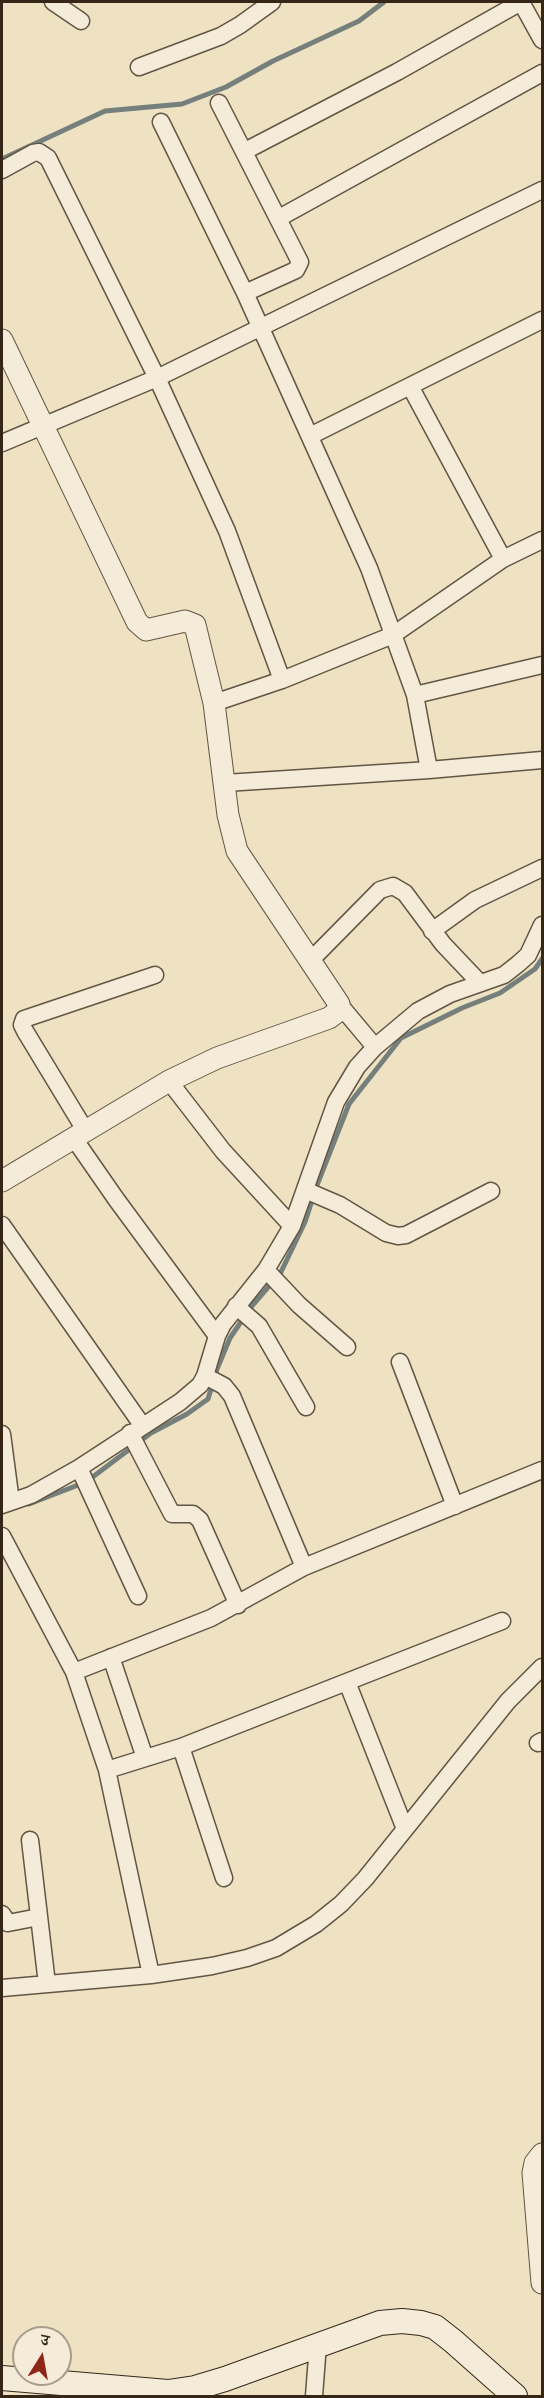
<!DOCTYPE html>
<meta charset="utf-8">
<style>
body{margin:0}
#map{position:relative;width:544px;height:2398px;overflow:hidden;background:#eee2c3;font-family:"Libre Bodoni","Noto Serif Devanagari",serif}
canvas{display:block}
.frame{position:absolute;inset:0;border:3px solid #352618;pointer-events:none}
.north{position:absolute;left:12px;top:2326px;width:60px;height:60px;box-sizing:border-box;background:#f4ecd8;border:2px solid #a89d8b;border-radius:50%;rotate:11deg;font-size:16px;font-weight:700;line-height:24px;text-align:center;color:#352618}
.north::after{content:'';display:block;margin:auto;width:21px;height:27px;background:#8f2418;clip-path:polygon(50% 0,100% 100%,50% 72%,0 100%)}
</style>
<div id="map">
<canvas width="544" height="2398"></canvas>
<div class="frame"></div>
<div class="north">उ</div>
</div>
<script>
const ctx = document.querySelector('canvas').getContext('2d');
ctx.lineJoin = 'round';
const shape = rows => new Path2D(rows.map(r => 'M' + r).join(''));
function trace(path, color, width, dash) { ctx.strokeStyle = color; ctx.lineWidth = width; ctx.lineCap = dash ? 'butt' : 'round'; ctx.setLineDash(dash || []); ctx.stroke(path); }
const stream = shape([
 [2,159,105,111,182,104,226,87,273,61,359,21,384,2],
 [29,1504,86,1482,151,1433,187,1414,208,1399,217,1369,230,1338,251,1307,281,1272,305,1222,317,1185,349,1104,401,1038,462,1008,500,993,535,969,542,959]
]);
const minor = shape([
 [53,2,81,21],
 [521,2,542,40],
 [139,67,221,36,240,25,272,2],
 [219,103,300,262,296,270,245,293],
 [161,122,245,293,369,568,415,695,429,770],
 [245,151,397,72,521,2],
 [2,170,33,153,39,152,48,158,157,378,227,531,282,680],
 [279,218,542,73],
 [410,386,503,559],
 [310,436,542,320],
 [2,443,157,378,542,190],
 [415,695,542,665],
 [214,703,282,680,393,635,503,559,542,540],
 [225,783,429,770,542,760],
 [432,931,475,900,542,868],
 [311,960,380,890,393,886,405,893,443,944,480,983],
 [339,1004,375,1047],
 [169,1081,223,1151,292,1226],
 [85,1130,25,1031,22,1025,24,1019,155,975],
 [73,1137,116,1199,217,1336],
 [305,1190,340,1205,386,1233,398,1236,406,1235,491,1191],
 [2,1225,142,1425],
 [266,1270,299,1305,347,1347],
 [236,1306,259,1326,306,1407],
 [400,1362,455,1506],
 [205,1376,224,1386,232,1396,304,1567],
 [130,1433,172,1514,193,1514,200,1520,238,1605],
 [2,1434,11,1502],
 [79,1468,138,1596],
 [2,1505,31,1495,79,1468,180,1402,200,1385,205,1376,217,1336,223,1324,266,1270,292,1226,336,1102,357,1067,375,1047,418,1011,450,994,504,975,518,964,528,955,542,925],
 [2,1536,74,1672,107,1770,151,1975],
 [111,1657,145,1758],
 [74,1672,211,1618,304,1567,542,1470],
 [347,1682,405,1829],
 [538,1743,542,1741],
 [181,1747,224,1878],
 [107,1770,181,1747,502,1621],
 [30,1840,47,1984],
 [2,1914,8,1923,39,1917],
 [2,1988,151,1975,212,1966,247,1958,276,1948,316,1924,341,1904,365,1879,508,1701,542,1667],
 [314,2396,318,2344]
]);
const tertiary = shape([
 [2,340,137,622,146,630,185,621,195,625,214,703,228,815,237,851,339,1004,337,1012,329,1018,217,1058,169,1081,2,1181],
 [542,2154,535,2163,533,2173,542,2283]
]);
const secondary = shape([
 [2,2378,168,2392,195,2388,225,2379,380,2323,402,2321,421,2323,435,2327,453,2341,515,2396]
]);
trace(stream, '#757f7c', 5);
trace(minor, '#635543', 19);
trace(tertiary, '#635543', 23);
trace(secondary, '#352618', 26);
trace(minor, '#f4ecd8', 16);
trace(tertiary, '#f4ecd8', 21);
trace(secondary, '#f4ecd8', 24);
</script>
